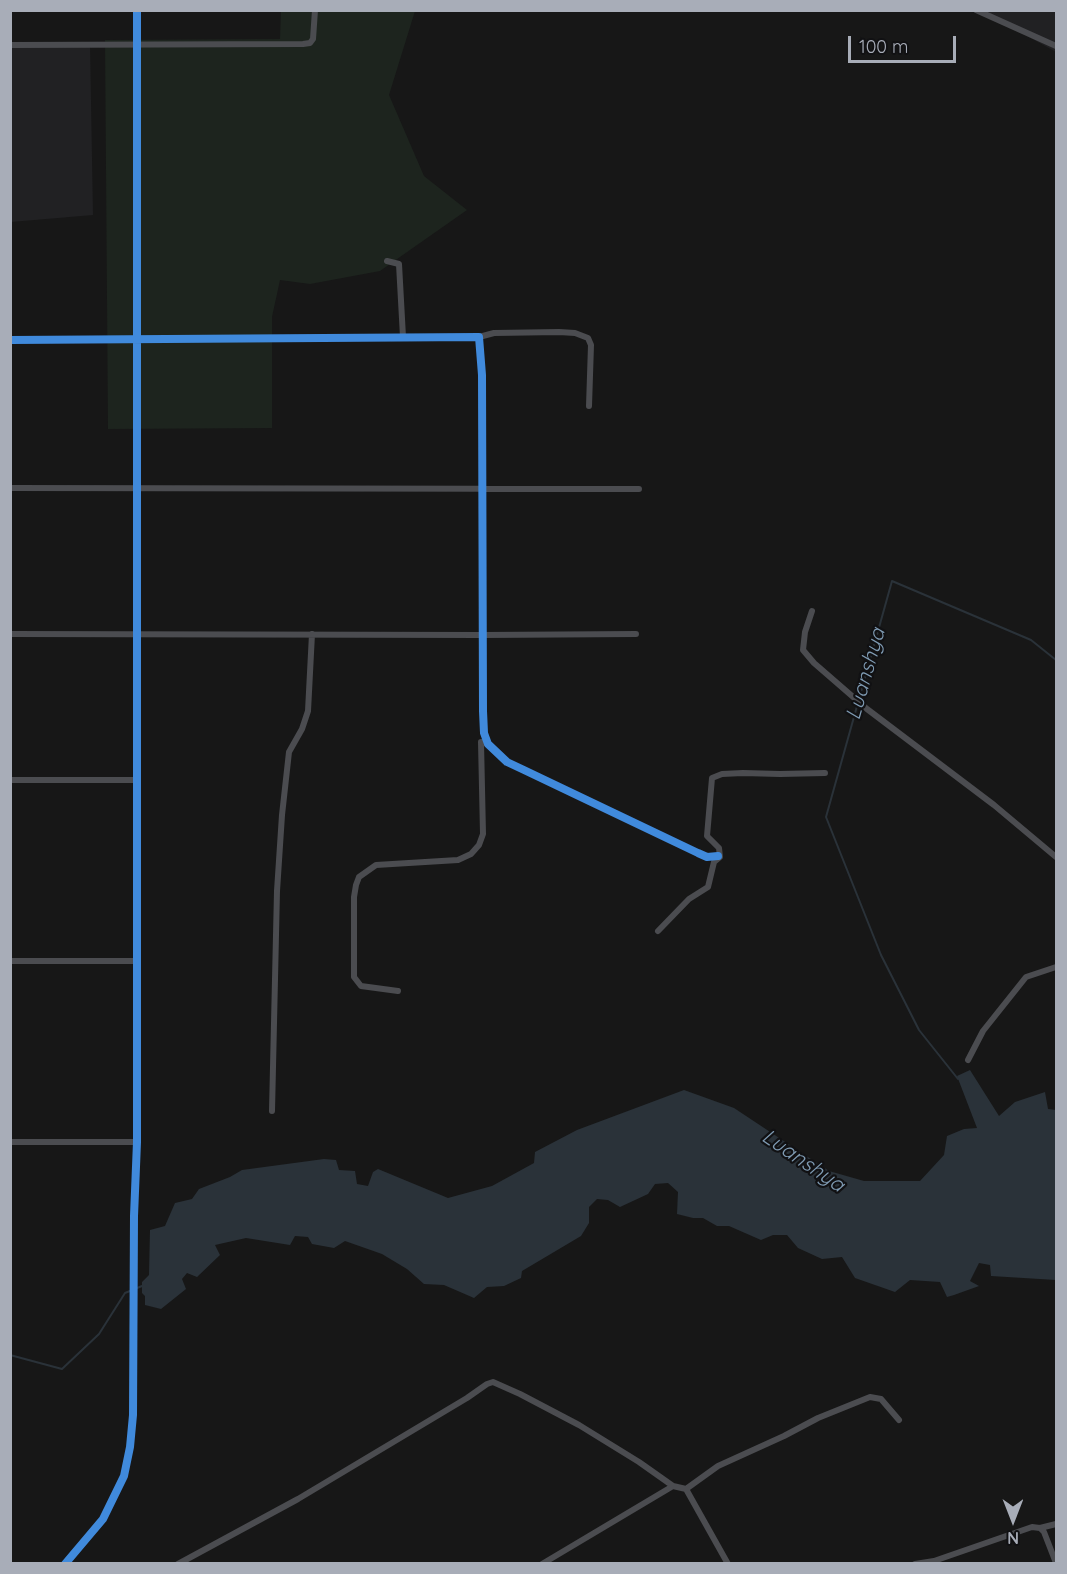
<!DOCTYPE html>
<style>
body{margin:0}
#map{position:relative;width:1067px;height:1574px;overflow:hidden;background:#171717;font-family:Quicksand,sans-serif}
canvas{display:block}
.frame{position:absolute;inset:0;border:12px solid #a8adb8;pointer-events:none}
.north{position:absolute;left:983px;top:1490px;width:60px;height:60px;-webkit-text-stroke:4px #111113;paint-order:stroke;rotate:180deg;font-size:16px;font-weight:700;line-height:24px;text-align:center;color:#a8adb8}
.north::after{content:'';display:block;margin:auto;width:21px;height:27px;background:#a8adb8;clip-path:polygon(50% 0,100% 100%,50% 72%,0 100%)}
.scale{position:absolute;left:848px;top:36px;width:108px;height:27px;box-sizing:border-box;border:3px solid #a8adb8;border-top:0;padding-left:8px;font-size:18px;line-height:21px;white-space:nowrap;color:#a8adb8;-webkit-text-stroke:4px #111113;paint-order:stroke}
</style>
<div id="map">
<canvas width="1067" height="1574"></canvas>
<div class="frame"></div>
<div class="north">N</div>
<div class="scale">100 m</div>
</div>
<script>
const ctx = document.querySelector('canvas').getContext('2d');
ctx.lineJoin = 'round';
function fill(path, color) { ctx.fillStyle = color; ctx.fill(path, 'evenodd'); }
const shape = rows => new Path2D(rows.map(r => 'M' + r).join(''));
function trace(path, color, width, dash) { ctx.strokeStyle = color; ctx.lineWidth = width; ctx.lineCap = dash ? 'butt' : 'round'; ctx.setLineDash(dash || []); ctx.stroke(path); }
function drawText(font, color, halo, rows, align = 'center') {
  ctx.font = font + ' Quicksand,sans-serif'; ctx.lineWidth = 4.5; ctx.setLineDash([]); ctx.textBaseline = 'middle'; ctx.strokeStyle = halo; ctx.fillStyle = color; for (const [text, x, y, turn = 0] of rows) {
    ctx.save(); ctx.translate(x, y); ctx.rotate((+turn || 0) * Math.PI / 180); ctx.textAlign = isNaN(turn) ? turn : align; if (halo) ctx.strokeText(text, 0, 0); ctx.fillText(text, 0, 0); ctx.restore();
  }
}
const built = shape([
 [982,11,1056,11,1056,52],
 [90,43,93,215,11,222,11,44]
]);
const green = shape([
 [281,11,415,11,389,95,424,176,467,210,380,271,310,284,280,280,272,317,272,428,108,429,105,40,280,39]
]);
const water = shape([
 [970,1070,999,1116,1015,1102,1045,1092,1048,1109,1056,1110,1056,1280,991,1276,990,1265,979,1263,970,1281,979,1286,954,1295,947,1297,940,1282,910,1280,895,1292,855,1278,842,1257,822,1259,798,1248,787,1235,773,1235,761,1240,729,1226,717,1226,703,1218,693,1218,677,1214,678,1192,668,1183,655,1184,648,1194,620,1207,608,1200,597,1199,589,1207,589,1223,581,1236,522,1271,521,1278,504,1286,487,1287,474,1298,444,1285,424,1284,407,1269,382,1254,345,1241,334,1248,312,1244,308,1237,295,1236,290,1245,246,1238,215,1245,220,1255,197,1277,187,1273,182,1279,186,1289,161,1309,145,1305,145,1296,142,1293,142,1282,149,1275,150,1230,165,1226,175,1203,192,1199,199,1189,230,1177,242,1170,324,1159,336,1160,339,1170,355,1171,357,1184,368,1186,373,1172,378,1169,448,1198,492,1186,534,1163,535,1152,577,1130,684,1090,734,1108,829,1171,864,1181,920,1181,944,1155,947,1136,964,1129,977,1128,957,1076]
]);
const stream = shape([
 [958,1079,919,1030,881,955,826,817,892,581,1031,640,1056,660],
 [10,1355,62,1369,99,1334,125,1293,142,1286]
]);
const minor = shape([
 [976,10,1056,46],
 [10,45,303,44,310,43,313,39,315,10],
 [387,261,399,264,403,337],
 [479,337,494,333,559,332,575,333,588,338,591,345,589,406],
 [10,340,479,337,482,375,483,711,484,733,488,744,507,762,524,770,698,853,707,857,718,856],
 [10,488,639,489],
 [812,611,805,632,803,650,814,663,867,709,994,805,1056,857],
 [10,634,483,635,636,634],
 [10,780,137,780],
 [658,931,689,899,708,887,714,862,720,857,719,848,707,836,712,778,722,774,743,773,780,774,825,773],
 [10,961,137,961],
 [398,991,361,986,354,977,354,897,356,885,359,877,376,865,458,860,471,854,479,845,483,834,481,742,488,744],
 [968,1060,983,1031,1026,977,1056,967],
 [272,1111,277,891,282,815,289,752,302,729,308,711,312,634],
 [10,1142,137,1142],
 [686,1489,728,1564],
 [1040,1528,1056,1524],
 [65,1564,103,1519,124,1476,130,1447,133,1415,134,1216,137,1142,137,10],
 [178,1564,298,1499,467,1398,487,1384,493,1382,520,1394,579,1425,639,1462,673,1486],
 [542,1564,673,1486,686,1489,718,1466,784,1436,818,1418,870,1397,881,1399,899,1420],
 [915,1564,934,1561,1032,1527,1040,1528,1044,1532,1056,1563]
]);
const cycleway = shape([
 [10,340,479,337,482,375,483,711,484,733,488,744,507,762,524,770,698,853,707,857,718,856],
 [65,1564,103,1519,124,1476,130,1447,133,1415,134,1216,137,1142,137,10]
]);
const waterNames = [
 ["Luanshya",866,674,-74],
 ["Luanshya",803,1161,34]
];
fill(built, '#212123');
fill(green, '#1d241e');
fill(water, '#2a3239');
trace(stream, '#2a3239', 2);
trace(minor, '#4b4c50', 6);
trace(cycleway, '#408adc', 8);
drawText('italic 21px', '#7f9bb3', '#111113', waterNames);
</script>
